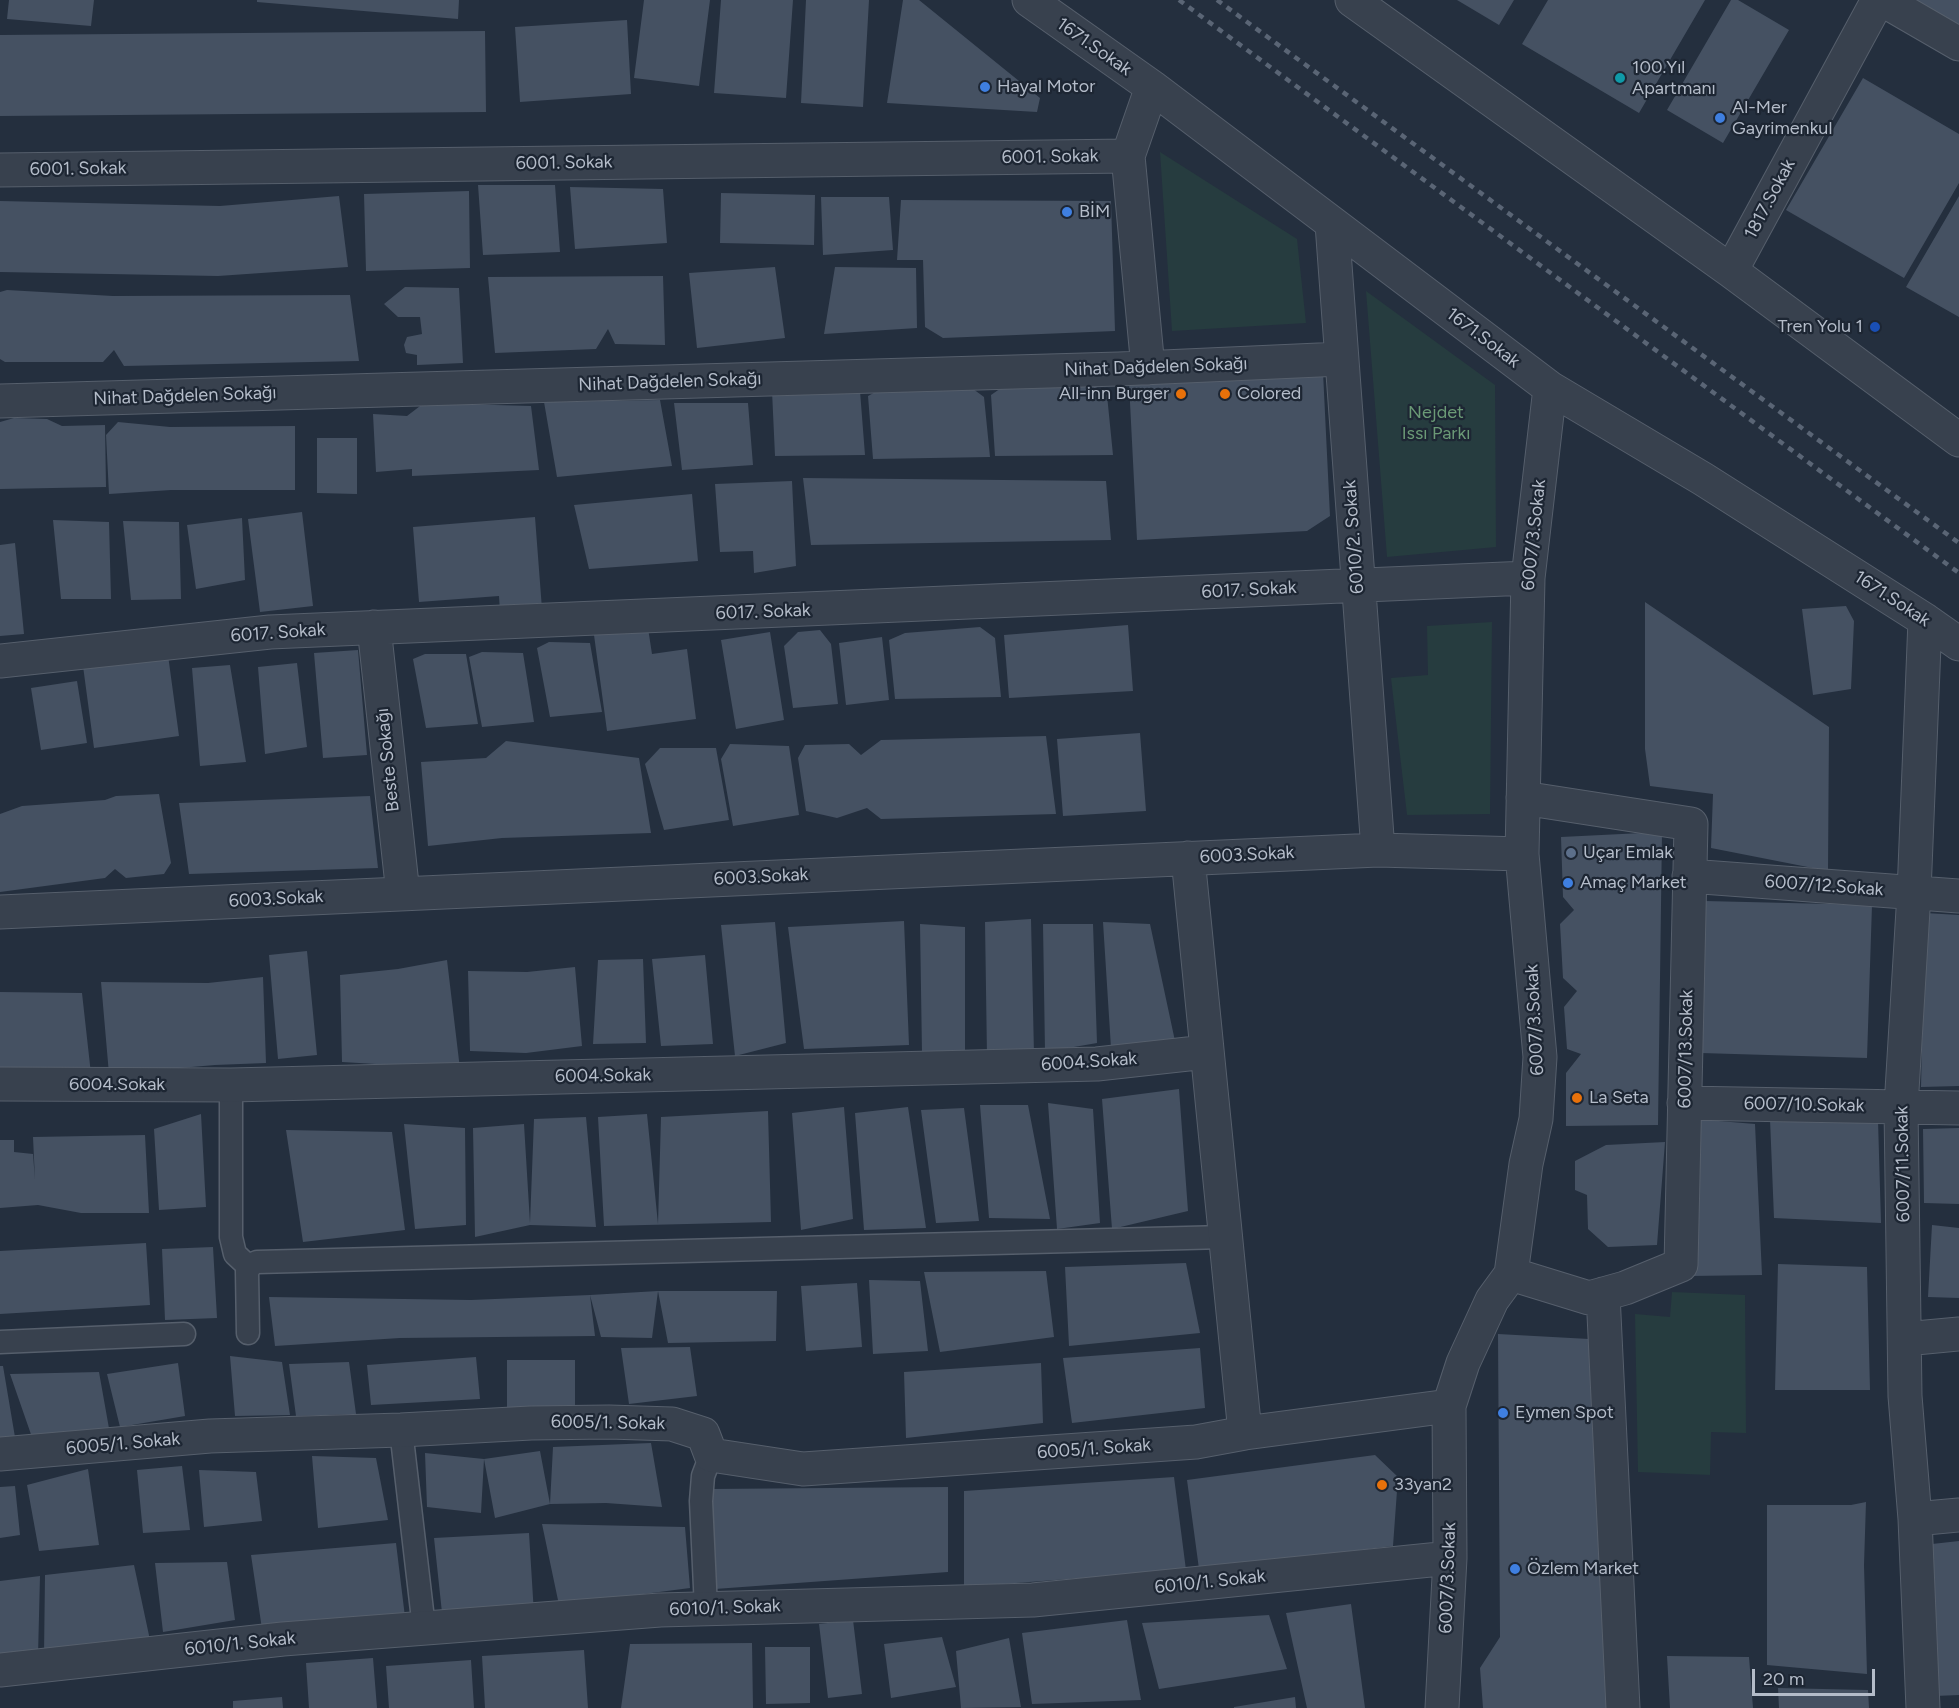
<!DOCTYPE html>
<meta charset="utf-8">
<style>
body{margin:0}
#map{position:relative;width:1959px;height:1708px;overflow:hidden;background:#242f3e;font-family:Figtree,sans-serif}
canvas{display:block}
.scale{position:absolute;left:1752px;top:1669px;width:123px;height:27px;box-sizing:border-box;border:3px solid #b4bcc9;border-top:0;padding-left:8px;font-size:18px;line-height:21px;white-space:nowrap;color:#b4bcc9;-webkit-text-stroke:4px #1d2633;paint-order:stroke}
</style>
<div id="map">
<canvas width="1959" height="1708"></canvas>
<div class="scale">20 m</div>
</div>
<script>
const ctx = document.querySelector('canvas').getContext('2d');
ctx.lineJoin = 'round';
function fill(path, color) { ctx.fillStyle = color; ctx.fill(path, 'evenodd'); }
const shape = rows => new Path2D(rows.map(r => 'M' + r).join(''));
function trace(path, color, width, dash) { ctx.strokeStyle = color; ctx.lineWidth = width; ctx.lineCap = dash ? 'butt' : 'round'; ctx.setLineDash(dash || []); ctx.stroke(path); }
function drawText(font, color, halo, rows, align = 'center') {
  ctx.font = font + ' Figtree,sans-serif'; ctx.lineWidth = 4.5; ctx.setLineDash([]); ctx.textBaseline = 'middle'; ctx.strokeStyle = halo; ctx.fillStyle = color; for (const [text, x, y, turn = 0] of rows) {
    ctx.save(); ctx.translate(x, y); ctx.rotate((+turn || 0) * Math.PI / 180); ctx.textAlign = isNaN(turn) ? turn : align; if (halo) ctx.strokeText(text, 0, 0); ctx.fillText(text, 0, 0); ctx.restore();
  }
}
const green = shape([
 [1160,152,1297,239,1306,323,1172,331],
 [1366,291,1495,385,1496,547,1387,557],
 [1492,622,1490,814,1407,815,1391,678,1428,675,1427,626],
 [1672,1292,1745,1295,1746,1433,1711,1432,1710,1475,1638,1472,1635,1314,1670,1317]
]);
const building = shape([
 [9,0,94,0,91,26,7,19],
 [257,0,459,0,458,19,257,2],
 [644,0,710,0,699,86,634,78],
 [721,0,793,0,786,98,714,93],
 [806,0,869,0,863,107,801,103],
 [903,0,919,0,1040,98,1037,112,887,103],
 [1457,0,1514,0,1499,25],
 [1548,0,1705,0,1639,113,1522,44],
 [1731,0,1738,0,1789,30,1723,143,1667,110],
 [1903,0,1959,0,1959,34],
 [627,20,631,94,520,102,515,27],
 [485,31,486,112,0,116,0,35],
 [1863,78,1959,134,1959,183,1904,278,1786,210],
 [478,185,555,185,560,252,483,255],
 [570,187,663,189,667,243,575,249],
 [469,191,470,268,366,271,364,194],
 [721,193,815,195,814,245,720,243],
 [339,196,348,267,218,276,0,272,0,201,220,206],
 [1959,196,1959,317,1906,287],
 [821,197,889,197,893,250,823,255],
 [901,200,1111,201,1115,331,943,338,925,327,923,260,897,260],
 [775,267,785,338,697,348,689,273],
 [835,267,916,268,917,328,824,334],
 [663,276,665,345,615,344,608,329,596,349,495,353,488,277],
 [405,287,459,288,463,363,417,365,417,355,406,353,404,345,407,337,422,334,420,317,398,317,384,304],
 [7,290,113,296,350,295,359,361,124,366,114,350,103,362,5,362,0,359,0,292],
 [1323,372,1330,516,1307,531,1137,540,1129,383],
 [1092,384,1107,395,1113,455,995,456,991,395,1004,386],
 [969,386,984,397,990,457,873,459,868,396,881,389],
 [772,391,860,391,865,455,775,456],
 [660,400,672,466,557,477,544,402],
 [424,403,531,406,539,470,412,476,412,469,376,472,373,414,407,416],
 [674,403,748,403,753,465,682,470],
 [14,418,47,419,62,426,105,425,106,487,0,489,0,422],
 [118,422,170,427,295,426,295,490,171,490,109,494,106,435],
 [317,438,357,438,357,494,317,493],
 [803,478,1106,481,1111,540,811,545],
 [792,481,796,566,754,573,753,551,720,552,715,484],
 [692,494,698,561,589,569,574,505],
 [302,512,313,606,260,612,248,519],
 [535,517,542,609,500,612,499,596,419,602,413,527],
 [242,518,245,580,196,589,187,525],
 [53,520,109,522,111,599,61,599],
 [123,521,179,522,181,599,131,600],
 [15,543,24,634,0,636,0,545],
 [1645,602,1829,727,1828,871,1711,848,1713,794,1650,786,1645,749],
 [1846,606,1854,621,1851,689,1813,695,1802,609],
 [1128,625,1133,691,1009,698,1004,635],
 [980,627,995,638,1001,697,895,699,889,640,905,633],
 [648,628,652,654,687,649,696,719,607,731,594,635],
 [820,630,831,644,838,704,793,708,784,646,798,632],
 [770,632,784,720,736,729,721,640],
 [882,637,889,700,846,705,839,643],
 [549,642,590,643,602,712,550,717,537,648],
 [358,650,367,755,323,758,314,653],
 [482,652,523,653,534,722,482,727,469,657],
 [425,654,466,654,478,724,426,728,413,659],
 [168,655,179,736,94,748,83,666],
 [297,663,307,747,265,754,258,667],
 [230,665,246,762,200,766,192,668],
 [77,681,87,743,41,750,31,688],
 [1140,733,1146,811,1063,816,1057,739],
 [1046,736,1056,814,881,819,867,808,837,818,806,811,798,758,805,745,849,744,861,755,881,740],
 [506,741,639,758,651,833,502,838,428,846,421,762,486,758],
 [730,744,789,746,799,815,733,826,721,759],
 [660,748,716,748,729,820,664,830,645,764],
 [159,794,171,863,164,874,126,878,115,869,105,878,0,892,0,814,22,806,105,800,116,796],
 [370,796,378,868,189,874,179,803],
 [1662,832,1658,1125,1566,1126,1566,1073,1581,1054,1567,1049,1564,1007,1577,991,1563,978,1560,924,1574,910,1563,897,1561,837],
 [1705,901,1872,905,1867,1058,1701,1053],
 [1925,913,1959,915,1959,1086,1921,1087],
 [1031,919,1034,1054,987,1057,985,922],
 [904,921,909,1045,804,1049,788,927],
 [775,922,786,1043,735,1056,721,925],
 [1103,922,1150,924,1175,1041,1111,1048],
 [920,924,965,927,965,1055,922,1054],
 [1043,924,1093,924,1097,1043,1045,1052],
 [307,951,317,1055,278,1059,269,955],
 [705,955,713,1044,661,1046,652,959],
 [643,959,646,1043,593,1044,598,960],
 [447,960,460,1069,342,1062,340,975,398,969],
 [575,967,582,1046,526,1053,470,1051,468,971,527,972],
 [263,977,266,1063,215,1065,109,1074,101,982,208,983],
 [0,992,82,993,92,1083,0,1083],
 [1179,1089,1188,1211,1112,1229,1102,1099],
 [1048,1103,1093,1109,1100,1223,1057,1229],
 [980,1105,1028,1105,1050,1219,989,1218],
 [844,1107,853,1219,801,1230,792,1113],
 [908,1107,926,1228,864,1230,855,1113],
 [964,1108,979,1221,936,1223,921,1110],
 [768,1111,771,1222,604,1226,598,1117,647,1114,658,1224,661,1117],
 [201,1114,206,1207,159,1210,154,1129],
 [586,1117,596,1227,530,1225,475,1237,473,1128,524,1124,530,1223,534,1119],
 [1695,1119,1755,1124,1762,1275,1690,1276],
 [1770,1119,1878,1120,1881,1223,1774,1218],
 [404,1124,465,1128,466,1225,415,1229],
 [1959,1128,1959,1204,1924,1203,1923,1129],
 [286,1130,392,1132,405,1230,303,1242],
 [145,1135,149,1213,81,1213,38,1205,0,1208,0,1140,14,1140,14,1152,33,1154,35,1180,33,1137],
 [1665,1142,1657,1245,1608,1247,1588,1229,1587,1195,1575,1190,1575,1161,1606,1145],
 [1932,1225,1959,1228,1959,1298,1928,1297],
 [146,1243,150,1305,0,1314,0,1251],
 [213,1247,217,1318,165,1320,162,1249],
 [1186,1263,1200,1333,1069,1346,1065,1267],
 [1778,1264,1867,1267,1870,1390,1775,1390],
 [1046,1271,1054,1337,940,1352,924,1272],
 [869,1280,920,1281,928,1351,873,1354],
 [857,1283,862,1347,806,1351,801,1286],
 [658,1291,777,1291,776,1341,668,1343,658,1291,652,1338,601,1337,590,1295],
 [590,1295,595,1336,400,1338,275,1346,269,1297,471,1300],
 [1498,1334,1589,1339,1615,1708,1483,1708,1480,1668,1500,1637],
 [690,1347,697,1396,629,1404,621,1348],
 [1200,1348,1205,1408,1072,1423,1063,1358],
 [230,1356,282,1362,290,1415,235,1416],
 [476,1357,480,1399,371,1405,367,1365],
 [507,1360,575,1360,575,1409,507,1408],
 [349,1362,356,1414,296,1416,289,1364],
 [178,1363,185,1416,120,1427,107,1374],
 [1041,1363,1043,1423,906,1438,904,1372],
 [0,1366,3,1366,16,1443,0,1442],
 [99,1372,110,1434,34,1443,10,1374],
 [651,1443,662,1507,606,1503,550,1504,553,1447],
 [540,1451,550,1504,495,1518,484,1459],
 [425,1453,484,1459,481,1513,427,1507],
 [1375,1455,1398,1477,1393,1546,1199,1569,1187,1480],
 [312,1456,376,1458,388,1520,318,1528],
 [182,1466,190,1530,143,1533,137,1470],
 [88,1469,99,1545,39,1551,27,1485],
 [199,1470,256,1472,262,1521,204,1527],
 [1174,1477,1186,1570,964,1587,964,1491],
 [15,1486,20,1535,0,1538,0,1487],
 [948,1487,948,1572,715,1589,710,1489],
 [1866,1502,1864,1565,1867,1674,1767,1665,1767,1505,1851,1505],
 [542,1524,685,1527,690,1588,559,1605],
 [529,1533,534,1614,443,1622,434,1538],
 [1959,1541,1959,1695,1935,1696,1932,1544],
 [396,1543,405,1617,262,1629,251,1555],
 [227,1562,235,1620,163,1632,155,1563],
 [134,1565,150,1640,44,1655,45,1575],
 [40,1576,38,1656,0,1659,0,1581],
 [1351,1604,1365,1708,1307,1708,1286,1613],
 [1269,1615,1287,1669,1159,1689,1142,1623],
 [853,1620,862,1694,828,1698,819,1624],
 [1127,1620,1141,1700,1032,1704,1022,1633],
 [942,1637,956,1687,891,1698,884,1644],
 [1009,1638,1021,1707,961,1708,956,1651],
 [752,1643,753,1708,621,1708,630,1644],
 [765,1647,810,1647,810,1703,766,1704],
 [584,1650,588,1708,485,1708,482,1656],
 [1667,1656,1749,1657,1753,1708,1670,1708],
 [373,1658,377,1708,309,1708,306,1663],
 [471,1660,474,1708,389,1708,386,1666],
 [1778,1688,1868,1690,1869,1708,1779,1708],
 [282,1697,283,1708,233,1708,233,1701],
 [1295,1697,1296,1708,1234,1708,1234,1707]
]);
const service = shape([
 [231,1085,231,1237,235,1254,249,1267],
 [248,1333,247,1271,252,1264,257,1262,1225,1237],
 [0,1342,184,1334],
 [401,1430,424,1628],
 [706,1609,701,1501,703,1476,711,1455]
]);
const minor = shape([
 [1029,0,1152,87,1550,388,1703,479,1925,620,1959,644],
 [1352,0,1731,271,1959,440],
 [1883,0,1959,44],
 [0,170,1128,156],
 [1332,224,1378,850],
 [1731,271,1878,0],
 [1148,368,1128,156,1152,87],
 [0,401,1119,369,1341,359],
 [374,627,403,894],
 [0,661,270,632,1528,578],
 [1188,858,1245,1433],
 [1689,876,1959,896],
 [0,912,1378,850,1522,854],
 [0,1084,231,1085,1097,1064,1206,1052],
 [1684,1103,1959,1108],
 [1511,1274,1589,1298,1625,1288,1681,1265,1691,824,1523,798],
 [1603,1294,1623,1708],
 [1905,1339,1959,1334],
 [0,1454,210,1436,401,1430,531,1423,609,1422,672,1424,703,1434,711,1455,803,1469,1196,1442,1245,1433,1449,1406],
 [1915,1519,1959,1515],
 [0,1670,283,1639,660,1610,1033,1600,1450,1558],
 [1442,1708,1450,1558,1449,1406,1463,1363,1492,1300,1511,1274,1526,1164,1536,1119,1540,1057,1522,854,1528,578,1550,388],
 [1923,1708,1915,1519,1905,1396,1901,1107,1914,893,1925,620]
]);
const rail = shape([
 [1179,0,1959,573],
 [1217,0,1959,543]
]);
const markers = [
 [1620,78,6,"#0f9aa8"],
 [985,87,6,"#3f7fe0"],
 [1720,118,6,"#3f7fe0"],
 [1067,212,6,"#3f7fe0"],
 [1875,327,6,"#1a4fb4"],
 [1181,394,6,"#e8710a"],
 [1225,394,6,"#e8710a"],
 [1571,853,6,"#5c6f8a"],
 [1568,883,6,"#3f7fe0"],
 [1577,1098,6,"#e8710a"],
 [1503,1413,6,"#3f7fe0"],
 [1382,1485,6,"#e8710a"],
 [1515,1569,6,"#3f7fe0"]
];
const streetNames = [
 ["1671.Sokak",1094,47,35],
 ["6001. Sokak",1050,157,-1],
 ["6001. Sokak",564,163,-1],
 ["6001. Sokak",78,169,-1],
 ["1817.Sokak",1770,199,-62],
 ["1671.Sokak",1483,338,37],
 ["Nihat Dağdelen Sokağı",1156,367,-2],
 ["Nihat Dağdelen Sokağı",670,382,-2],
 ["Nihat Dağdelen Sokağı",185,396,-2],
 ["6007/3.Sokak",1534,535,-84],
 ["6010/2. Sokak",1354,537,-94],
 ["6017. Sokak",1249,590,-3],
 ["1671.Sokak",1892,599,33],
 ["6017. Sokak",763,612,-2],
 ["6017. Sokak",278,633,-4],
 ["Beste Sokağı",388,760,-96],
 ["6003.Sokak",1247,855,-3],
 ["6003.Sokak",761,877,-3],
 ["6007/12.Sokak",1824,886,4],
 ["6003.Sokak",276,899,-3],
 ["6007/3.Sokak",1535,1020,-93],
 ["6007/13.Sokak",1686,1049,-89],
 ["6004.Sokak",1089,1062,-4],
 ["6004.Sokak",603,1076,-1],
 ["6004.Sokak",117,1085],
 ["6007/10.Sokak",1804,1105,1],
 ["6007/11.Sokak",1903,1164,-91],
 ["6005/1. Sokak",608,1423,1],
 ["6005/1. Sokak",123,1444,-5],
 ["6005/1. Sokak",1094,1449,-4],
 ["6007/3.Sokak",1448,1578,-88],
 ["6010/1. Sokak",1210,1582,-6],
 ["6010/1. Sokak",725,1608,-2],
 ["6010/1. Sokak",240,1644,-6]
];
const poiNames = [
 ["100.Yıl",1632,68],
 ["Apartmanı",1632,89],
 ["Hayal Motor",997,87],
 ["Al-Mer",1732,108],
 ["Gayrimenkul",1732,129],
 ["BİM",1079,212],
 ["Tren Yolu 1",1863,327,"right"],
 ["All-inn Burger",1169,394,"right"],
 ["Colored",1237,394],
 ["Uçar Emlak",1583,853],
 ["Amaç Market",1580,883],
 ["La Seta",1589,1098],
 ["Eymen Spot",1515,1413],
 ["33yan2",1394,1485],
 ["Özlem Market",1527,1569]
];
const parkNames = [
 ["Nejdet",1436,413],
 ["Issı Parkı",1436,434]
];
fill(green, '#263c3f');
fill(building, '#455162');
trace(service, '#565f6c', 25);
trace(minor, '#565f6c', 35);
trace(service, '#38414e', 22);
trace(minor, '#38414e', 33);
trace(rail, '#5a6575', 4.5, [6, 6]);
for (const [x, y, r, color] of markers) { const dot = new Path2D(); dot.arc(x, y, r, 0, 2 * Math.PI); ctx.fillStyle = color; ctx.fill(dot); trace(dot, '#1d2633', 2); }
drawText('18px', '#b4bcc9', '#1d2633', streetNames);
drawText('18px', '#b4bcc9', '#1d2633', poiNames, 'left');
drawText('18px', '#6b9a76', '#1d2633', parkNames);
</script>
